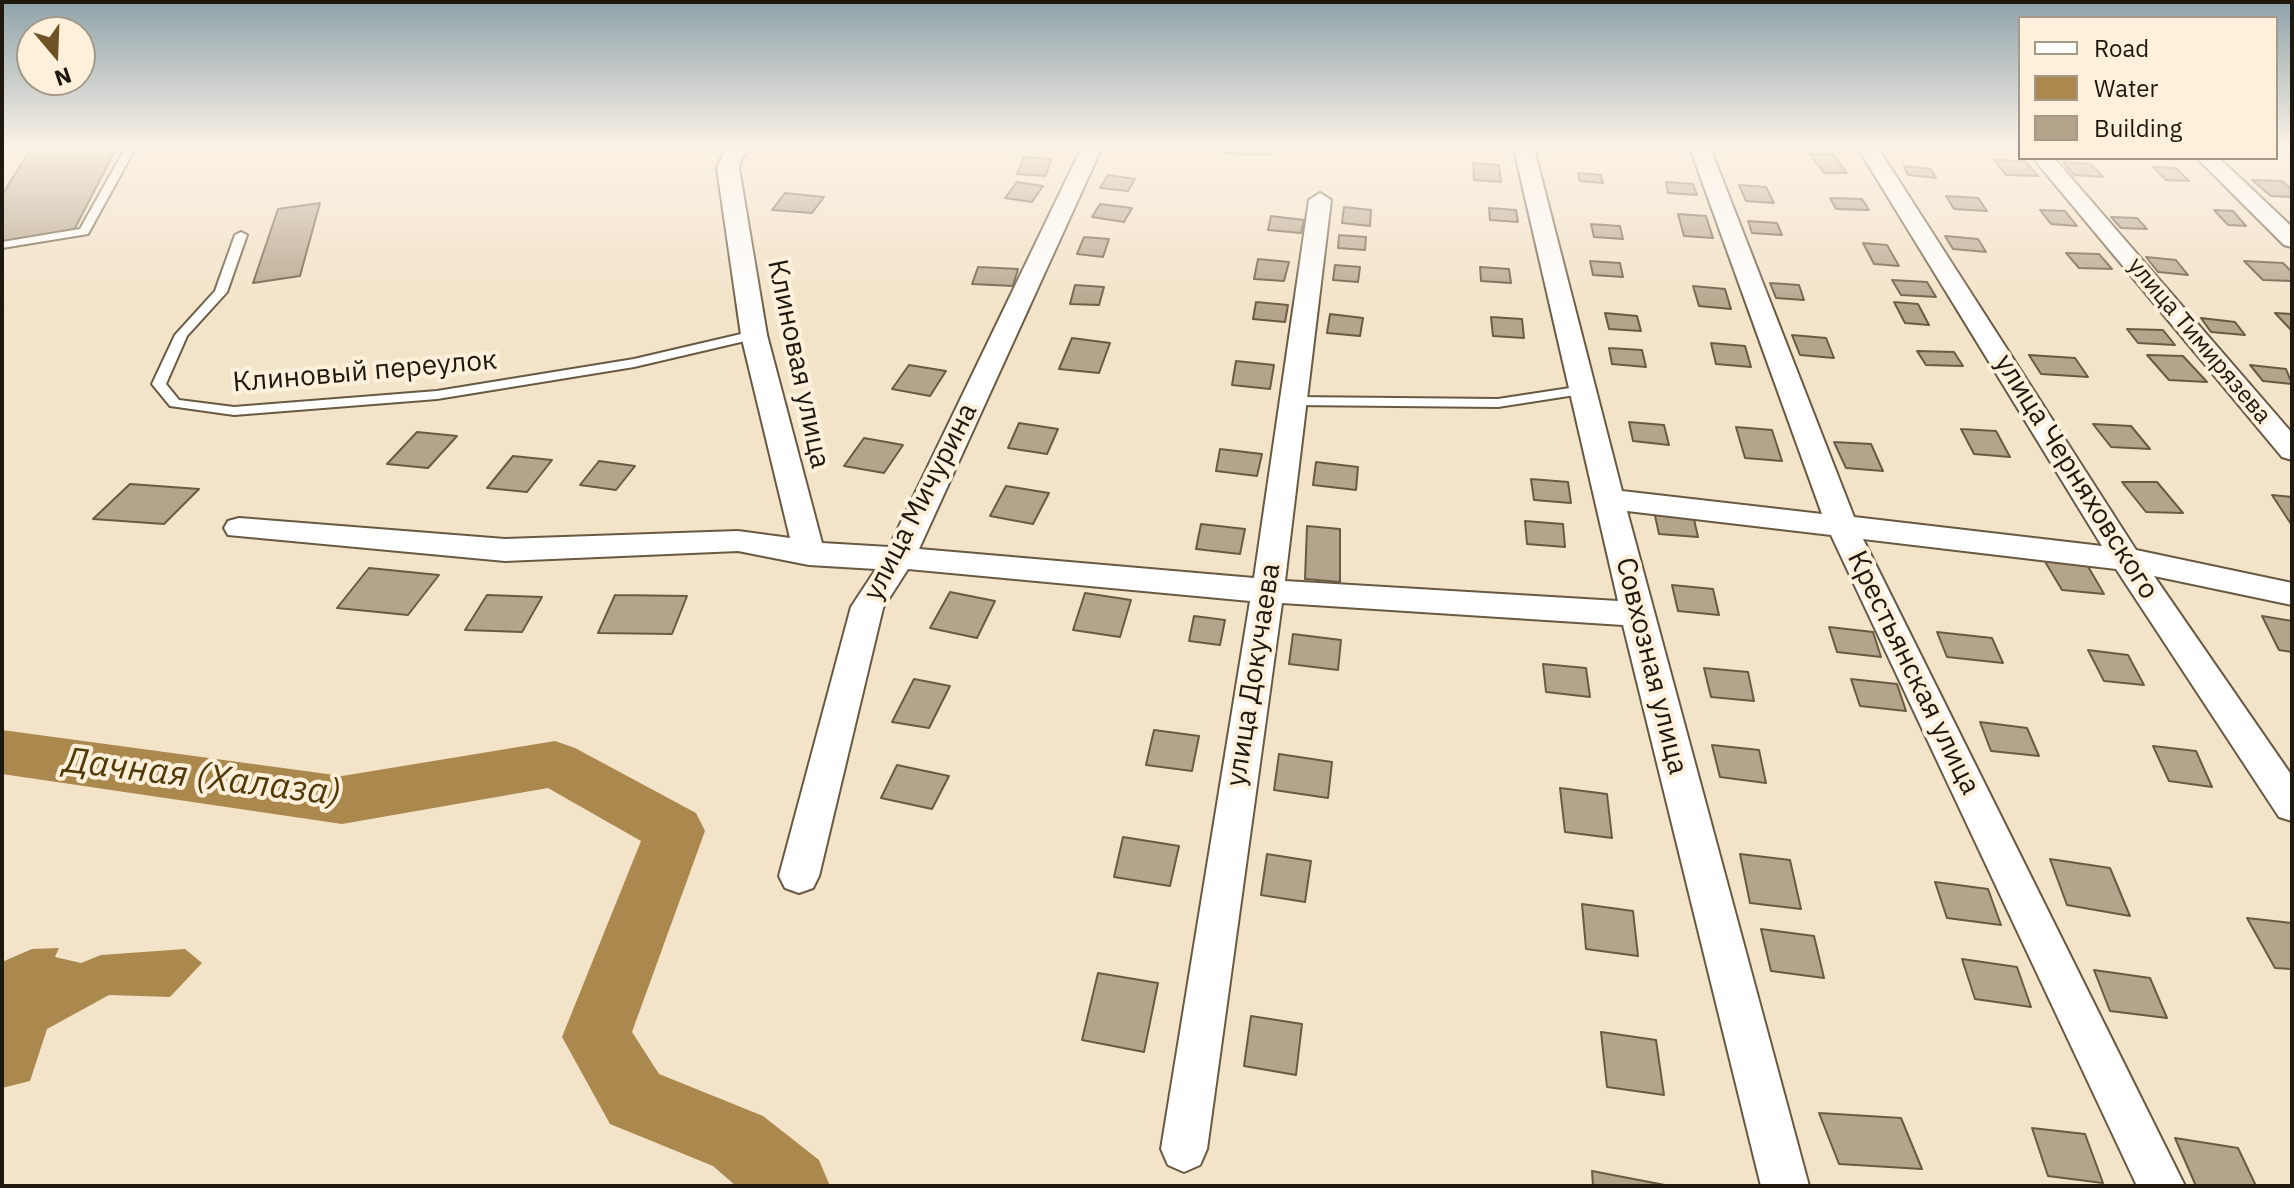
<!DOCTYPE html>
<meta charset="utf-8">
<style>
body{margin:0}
#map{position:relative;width:2294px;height:1188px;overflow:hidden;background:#f3e3c8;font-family:"IBM Plex Sans",sans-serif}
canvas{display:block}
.frame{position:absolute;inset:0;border:4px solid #1e180e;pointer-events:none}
.legend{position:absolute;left:2018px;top:16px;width:260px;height:144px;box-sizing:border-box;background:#fef0db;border:2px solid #a49a89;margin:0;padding:10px 14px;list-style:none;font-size:24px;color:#1e180e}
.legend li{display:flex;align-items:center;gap:16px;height:40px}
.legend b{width:40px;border:2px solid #a49a89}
.north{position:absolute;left:16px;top:16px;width:80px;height:80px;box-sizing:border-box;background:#fef0db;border:2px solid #a49a89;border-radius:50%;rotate:161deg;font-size:22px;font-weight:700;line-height:32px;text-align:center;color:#1e180e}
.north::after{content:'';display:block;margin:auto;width:28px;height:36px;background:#6c5224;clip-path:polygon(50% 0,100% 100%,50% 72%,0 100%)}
</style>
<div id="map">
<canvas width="2294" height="1188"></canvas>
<div class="frame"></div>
<ul class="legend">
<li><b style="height:10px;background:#fff"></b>Road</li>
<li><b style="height:22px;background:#ab884d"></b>Water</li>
<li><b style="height:22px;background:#b4a48b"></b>Building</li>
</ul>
<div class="north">N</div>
</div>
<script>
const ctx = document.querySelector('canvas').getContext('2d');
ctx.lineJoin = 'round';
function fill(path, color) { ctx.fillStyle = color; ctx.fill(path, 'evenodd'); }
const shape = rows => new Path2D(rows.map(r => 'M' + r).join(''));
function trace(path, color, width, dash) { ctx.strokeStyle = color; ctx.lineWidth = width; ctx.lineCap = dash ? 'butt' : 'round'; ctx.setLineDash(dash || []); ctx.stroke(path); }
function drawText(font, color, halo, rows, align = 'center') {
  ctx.font = font + ' "IBM Plex Sans",sans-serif'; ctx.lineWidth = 8; ctx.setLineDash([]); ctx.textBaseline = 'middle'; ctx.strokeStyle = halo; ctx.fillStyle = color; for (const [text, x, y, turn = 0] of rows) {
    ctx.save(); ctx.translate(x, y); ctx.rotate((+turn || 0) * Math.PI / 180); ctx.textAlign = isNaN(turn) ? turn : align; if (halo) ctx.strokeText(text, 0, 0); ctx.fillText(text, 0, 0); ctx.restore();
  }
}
const water = shape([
 [59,948,55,957,81,963,101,955,185,949,202,963,170,997,109,995,47,1029,30,1081,2,1088,2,962,32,949]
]);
const river = shape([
 [2,730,342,776,555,741,575,748,696,813,705,831,632,1032,659,1074,763,1116,819,1160,830,1186,736,1186,713,1166,610,1124,562,1037,641,841,548,788,342,824,2,774,2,730]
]);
const building = shape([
 [33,145,118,145,73,232,2,242,2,195,33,145],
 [1226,145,1272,145,1271,155,1224,153,1226,145],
 [1810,154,1833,154,1847,173,1824,173,1810,154],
 [1024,157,1052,159,1045,176,1017,174,1024,157],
 [1994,160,2025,161,2038,176,2006,175,1994,160],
 [2063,162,2091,164,2103,177,2074,175,2063,162],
 [1473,163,1499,165,1501,182,1474,180,1473,163],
 [1904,166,1931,169,1936,178,1908,175,1904,166],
 [2153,167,2176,168,2189,181,2166,180,2153,167],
 [1578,173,1601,175,1603,183,1580,181,1578,173],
 [1108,175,1135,179,1128,191,1100,188,1108,175],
 [2252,180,2282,181,2292,190,2292,197,2271,196,2252,180],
 [1017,182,1043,186,1032,202,1005,198,1017,182],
 [1666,182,1693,184,1697,195,1668,193,1666,182],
 [1739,185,1766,187,1774,203,1746,201,1739,185],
 [785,193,824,197,812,213,772,210,785,193],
 [1946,196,1978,198,1987,211,1954,209,1946,196],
 [1830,198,1862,199,1869,210,1836,209,1830,198],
 [320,203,300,276,253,283,278,209,320,203],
 [1100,204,1132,208,1124,222,1092,217,1100,204],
 [1344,207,1371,210,1370,226,1342,223,1344,207],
 [1489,208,1516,210,1518,222,1490,220,1489,208],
 [2040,210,2065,211,2077,226,2051,224,2040,210],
 [2214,210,2233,211,2246,226,2228,225,2214,210],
 [1678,214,1706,216,1713,238,1684,236,1678,214],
 [1271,216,1304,220,1301,233,1268,230,1271,216],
 [2111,217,2137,218,2147,229,2121,228,2111,217],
 [1748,221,1777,223,1782,235,1752,233,1748,221],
 [1591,224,1620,226,1623,239,1594,237,1591,224],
 [1339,235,1366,237,1365,250,1338,248,1339,235],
 [1945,236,1978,239,1986,252,1953,249,1945,236],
 [1084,237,1109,239,1103,257,1077,254,1084,237],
 [1863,243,1887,245,1899,266,1874,264,1863,243],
 [2066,253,2099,254,2112,269,2079,268,2066,253],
 [2146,257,2176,260,2188,275,2158,272,2146,257],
 [1258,259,1289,262,1284,281,1254,279,1258,259],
 [1590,261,1620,263,1623,277,1593,275,1590,261],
 [2244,261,2283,263,2292,272,2292,281,2263,280,2244,261],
 [1335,265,1360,267,1358,282,1333,280,1335,265],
 [978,267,1018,269,1013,286,972,284,978,267],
 [1480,267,1509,269,1511,283,1481,281,1480,267],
 [1892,280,1927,282,1936,297,1901,295,1892,280],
 [1770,283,1799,285,1804,300,1776,298,1770,283],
 [1075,285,1104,287,1099,305,1070,304,1075,285],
 [1693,286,1725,289,1731,309,1699,306,1693,286],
 [1256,302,1288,305,1285,322,1253,319,1256,302],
 [1894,302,1918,304,1929,325,1905,323,1894,302],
 [1605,313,1637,316,1641,331,1609,329,1605,313],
 [2275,313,2292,314,2292,331,2275,313],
 [1330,314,1363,318,1360,336,1327,333,1330,314],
 [1491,317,1522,319,1524,338,1493,336,1491,317],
 [2201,318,2235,322,2245,335,2211,332,2201,318],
 [2127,329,2163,330,2175,345,2138,343,2127,329],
 [1792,335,1826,338,1834,358,1800,355,1792,335],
 [1072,338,1110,343,1099,373,1059,369,1072,338],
 [1711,343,1745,346,1751,367,1716,364,1711,343],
 [1609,348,1642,350,1646,367,1612,364,1609,348],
 [1917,351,1954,352,1963,366,1926,365,1917,351],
 [2029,355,2075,358,2088,377,2041,374,2029,355],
 [2147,355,2183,356,2207,382,2169,380,2147,355],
 [1236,361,1274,365,1270,389,1232,385,1236,361],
 [909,365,946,371,930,396,892,389,909,365],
 [2250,365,2286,369,2292,384,2263,381,2250,365],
 [1629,422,1664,425,1669,445,1633,441,1629,422],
 [1019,423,1058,429,1047,454,1008,448,1019,423],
 [2093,424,2131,426,2150,449,2111,447,2093,424],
 [1736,427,1772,430,1782,461,1745,458,1736,427],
 [1961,429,1996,431,2010,457,1974,454,1961,429],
 [417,432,457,436,428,468,387,464,417,432],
 [864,438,903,445,884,473,844,466,864,438],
 [1834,442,1871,444,1883,471,1846,468,1834,442],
 [1220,449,1262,454,1257,476,1216,471,1220,449],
 [513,456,552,460,527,492,487,488,513,456],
 [599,461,635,466,616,490,580,485,599,461],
 [1316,462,1358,467,1356,490,1313,485,1316,462],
 [1531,479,1568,482,1571,503,1534,500,1531,479],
 [2122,482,2157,482,2183,513,2146,512,2122,482],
 [130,484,199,489,164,524,93,519,130,484],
 [1006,486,1049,493,1033,524,990,516,1006,486],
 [2272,495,2292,497,2292,524,2291,524,2272,495],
 [1654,511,1693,515,1698,537,1659,534,1654,511],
 [1525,521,1563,524,1565,547,1527,544,1525,521],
 [1201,524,1245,529,1240,554,1196,549,1201,524],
 [1307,526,1340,529,1340,582,1305,579,1307,526],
 [2044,560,2086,563,2104,594,2062,590,2044,560],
 [369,568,439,575,408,615,337,608,369,568],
 [1672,585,1713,589,1719,615,1678,611,1672,585],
 [950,592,995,601,977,638,930,628,950,592],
 [1085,593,1131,600,1120,637,1073,630,1085,593],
 [487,595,542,597,522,632,465,630,487,595],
 [615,595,687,596,672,634,598,633,615,595],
 [1194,616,1225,620,1220,645,1189,641,1194,616],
 [2262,616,2292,621,2292,652,2279,650,2262,616],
 [1829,627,1873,632,1881,657,1837,652,1829,627],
 [1937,632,1992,638,2003,663,1947,657,1937,632],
 [1293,634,1341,640,1338,670,1289,664,1293,634],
 [2088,650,2128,655,2144,685,2104,681,2088,650],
 [1543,664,1586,668,1590,697,1546,692,1543,664],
 [1704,668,1748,672,1754,701,1711,697,1704,668],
 [914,679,950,686,929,728,892,722,914,679],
 [1851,679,1897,684,1906,711,1860,706,1851,679],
 [1980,722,2027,728,2039,756,1991,751,1980,722],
 [1154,730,1199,736,1192,771,1146,765,1154,730],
 [1712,745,1759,750,1766,783,1720,777,1712,745],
 [2153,746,2196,751,2212,787,2169,781,2153,746],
 [1279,754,1332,762,1328,798,1274,790,1279,754],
 [897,765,949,776,932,809,881,798,897,765],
 [1560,788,1607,794,1612,838,1565,832,1560,788],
 [1123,837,1179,846,1170,886,1114,877,1123,837],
 [1267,854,1311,861,1305,902,1261,895,1267,854],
 [1740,854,1790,860,1801,909,1750,903,1740,854],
 [2050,859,2110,868,2130,916,2067,905,2050,859],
 [1935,882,1988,889,2001,925,1947,918,1935,882],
 [1582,904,1633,911,1638,956,1586,949,1582,904],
 [2247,918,2292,923,2292,969,2275,968,2247,918],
 [1761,929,1814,936,1824,978,1771,971,1761,929],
 [1962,959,2017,967,2031,1007,1975,999,1962,959],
 [2094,970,2150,978,2167,1018,2110,1011,2094,970],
 [1098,973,1158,983,1144,1052,1082,1040,1098,973],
 [1251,1016,1302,1024,1296,1075,1244,1066,1251,1016],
 [1601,1032,1656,1040,1664,1095,1607,1087,1601,1032],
 [1819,1113,1901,1118,1922,1169,1839,1164,1819,1113],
 [2032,1128,2085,1134,2103,1183,2048,1176,2032,1128],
 [2175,1138,2238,1148,2256,1186,2196,1186,2175,1138],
 [1592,1171,1670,1186,1593,1186,1592,1171]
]);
const lane = shape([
 [127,145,137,145,88,234,2,248,2,242,80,229,127,145],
 [241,232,247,235,227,292,187,336,166,384,179,400,234,407,437,391,634,359,754,331,760,335,758,338,634,367,437,399,234,415,170,406,152,384,175,335,215,291,235,235,241,232],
 [1583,386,1588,387,1588,393,1498,407,1293,405,1286,401,1293,397,1498,399,1583,386]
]);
const street = shape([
 [731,145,754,145,742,157,739,168,767,335,822,543,889,547,1083,145,1103,145,919,549,1254,578,1309,200,1320,193,1331,200,1285,581,1618,601,1513,145,1533,145,1622,491,1822,514,1689,145,1709,145,1854,517,2102,546,1856,145,1876,145,2136,550,2292,583,2292,605,2154,576,2292,776,2292,821,2279,817,2116,569,1863,539,2185,1186,2137,1186,1831,535,1627,511,1809,1186,1761,1186,1623,625,1282,603,1207,1149,1200,1165,1184,1172,1168,1165,1161,1149,1250,601,908,569,883,608,819,876,813,888,799,893,785,888,779,876,851,607,876,569,809,565,738,551,505,561,228,535,224,528,228,521,239,518,505,539,738,531,790,538,741,335,717,168,723,154,731,145],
 [2033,158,2054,158,2292,433,2292,460,2282,457,2033,158],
 [2197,158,2219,158,2292,227,2292,247,2284,245,2197,158]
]);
const farStreetnames = [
 ["улица Тимирязева",2199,341,50]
];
const streetNames = [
 ["Клиновая улица",798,364,78],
 ["Клиновый переулок",365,372,-5],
 ["улица Черняховского",2076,477,58],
 ["улица Мичурина",921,502,-63],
 ["Совхозная улица",1651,666,76],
 ["Крестьянская улица",1913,673,64],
 ["улица Докучаева",1254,675,-81]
];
const nearWaternames = [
 ["Дачная (Халаза)",202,778,7]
];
fill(water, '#ab884d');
fill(river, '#ab884d');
fill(building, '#b4a48b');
trace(building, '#695b43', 2);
trace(lane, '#685942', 4);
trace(street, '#685942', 4);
fill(lane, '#fff');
fill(street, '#fff');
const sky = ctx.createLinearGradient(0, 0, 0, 311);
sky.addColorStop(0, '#8fa2aa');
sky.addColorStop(0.47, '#faf2e6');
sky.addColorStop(1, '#faf2e600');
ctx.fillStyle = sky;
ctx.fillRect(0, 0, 2294, 311);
drawText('24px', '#1e180e', '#fef0db', farStreetnames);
drawText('28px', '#1e180e', '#fef0db', streetNames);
drawText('italic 36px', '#523907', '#fef0db', nearWaternames);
</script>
